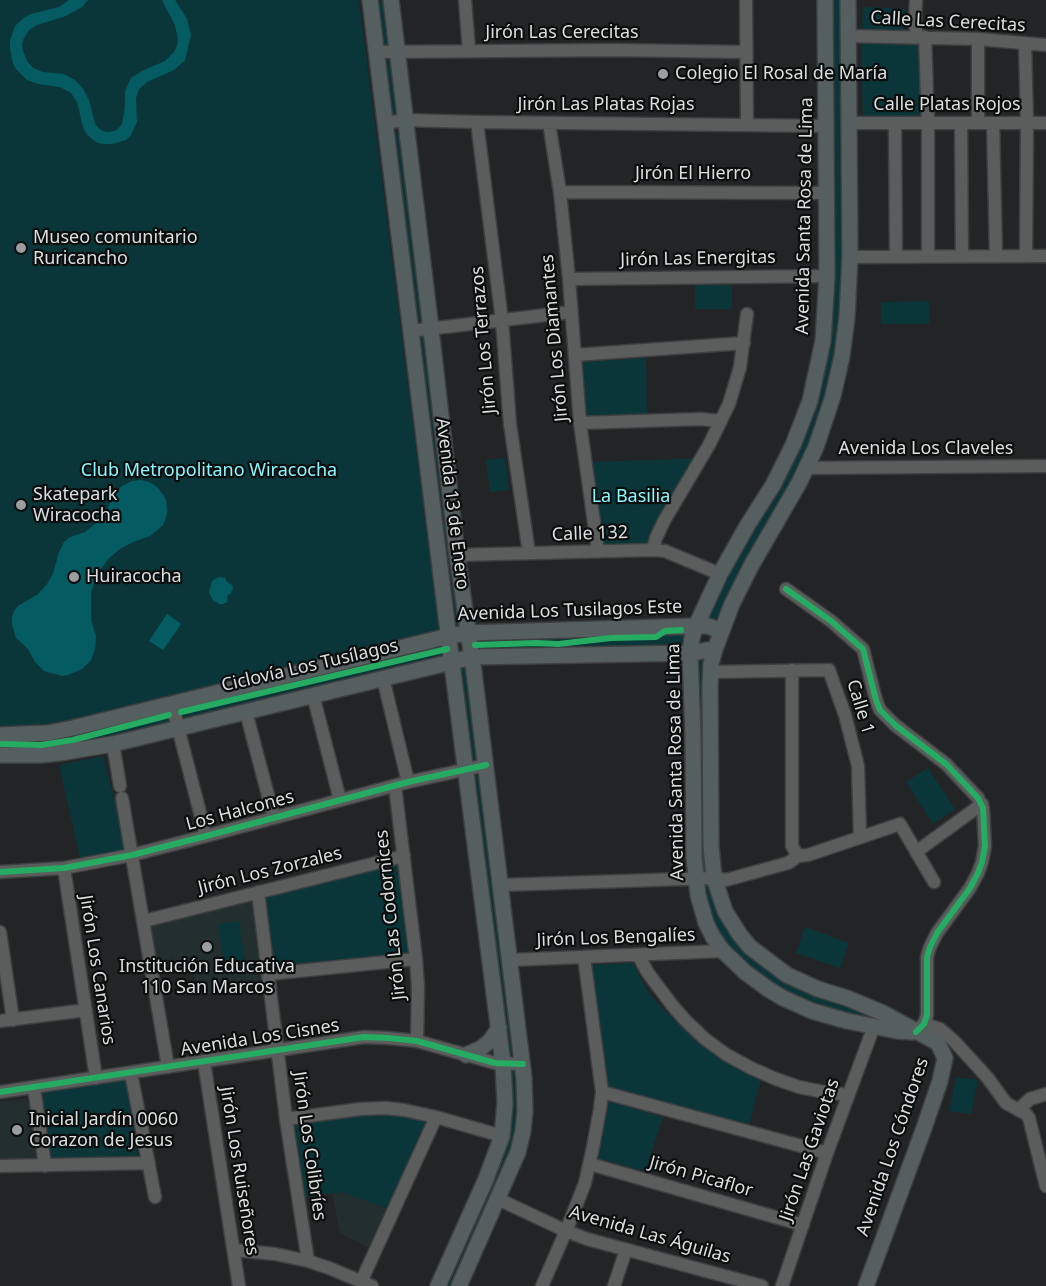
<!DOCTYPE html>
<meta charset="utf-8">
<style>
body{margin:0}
canvas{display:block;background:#222425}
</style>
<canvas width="1046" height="1286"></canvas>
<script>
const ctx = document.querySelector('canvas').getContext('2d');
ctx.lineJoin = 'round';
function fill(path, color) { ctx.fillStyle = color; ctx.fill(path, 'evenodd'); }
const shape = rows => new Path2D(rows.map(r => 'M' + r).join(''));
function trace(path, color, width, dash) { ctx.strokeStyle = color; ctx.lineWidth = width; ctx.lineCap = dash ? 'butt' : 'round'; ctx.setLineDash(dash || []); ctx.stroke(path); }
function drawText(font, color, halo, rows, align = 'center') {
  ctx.font = font + ' "Noto Sans",sans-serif'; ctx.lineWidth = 4.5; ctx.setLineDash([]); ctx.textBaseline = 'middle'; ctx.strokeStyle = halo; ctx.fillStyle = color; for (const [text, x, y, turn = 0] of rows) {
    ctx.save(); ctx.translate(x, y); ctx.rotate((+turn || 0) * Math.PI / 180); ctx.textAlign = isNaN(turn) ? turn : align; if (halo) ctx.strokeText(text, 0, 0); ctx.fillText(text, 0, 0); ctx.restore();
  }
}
const built = shape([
 [253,898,265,986,198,996,194,967,159,972,149,928,153,923],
 [25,1099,30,1103,37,1158,34,1162,0,1162,0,1102],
 [342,1192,389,1209,372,1249,340,1233,332,1193]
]);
const green = shape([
 [0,0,359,0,439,630,65,722,39,727,0,729],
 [374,0,387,0,393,45,383,45,380,43],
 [831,0,843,0,844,292,835,368,802,468,735,580,717,623,707,620,705,615,820,377],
 [863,7,905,9,903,35,862,32],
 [861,40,923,41,922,118,863,119],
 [393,60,401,116,388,118,381,61],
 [399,133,404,134,424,319,417,320,393,134],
 [695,285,732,285,732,309,695,309],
 [929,301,929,324,881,324,881,302],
 [424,332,462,627,455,629,416,338],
 [646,358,647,418,587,420,582,362],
 [505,458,509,490,490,492,486,460],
 [678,459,697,459,650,547,602,548,589,462],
 [683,631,685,634,684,642,680,645,479,649,477,648,476,636],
 [445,643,447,653,442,657,185,718,182,717,180,708],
 [699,658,706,659,709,872,701,874,697,659],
 [461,668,468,668,479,761,472,762,459,670],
 [169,712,170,719,168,723,104,740,80,746,7,749,9,737],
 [103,756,128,850,80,858,59,765],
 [928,768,955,809,933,824,906,782],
 [480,775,519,1056,510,1060,472,777],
 [399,861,411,953,274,966,265,896],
 [703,884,710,884,738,940,903,1029,794,999,734,957,710,921],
 [239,921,245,961,224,964,218,924],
 [805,927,849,943,840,968,796,953],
 [633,963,648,992,664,1010,696,1039,761,1079,748,1130,606,1091,591,965],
 [510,1069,517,1069,518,1133,455,1286,443,1286,490,1181],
 [956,1077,978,1080,971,1114,949,1111],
 [126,1080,138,1160,49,1164,39,1091],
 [606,1101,663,1117,645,1171,595,1158],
 [365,1114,397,1116,428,1122,389,1209,342,1192,304,1197,293,1123]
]);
const water = shape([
 [69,0,88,0,82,7,66,16,37,25,29,30,23,40,22,45,23,51,27,61,33,68,43,72,64,74,75,80,83,89,89,100,95,124,101,130,106,132,110,132,117,130,122,124,125,107,125,91,131,78,142,71,165,61,174,52,177,46,178,39,175,25,162,0,175,0,187,19,191,35,185,60,174,70,147,82,139,89,136,98,137,122,131,135,126,140,112,144,104,144,98,143,92,139,86,133,83,127,77,102,71,93,60,87,38,84,27,80,16,69,13,64,10,48,10,40,15,26,25,17,31,14,59,7],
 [141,480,149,482,157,487,164,496,166,500,167,511,166,518,163,525,150,536,133,542,121,548,108,559,97,574,91,592,91,620,96,637,95,649,91,660,82,669,68,675,62,676,44,671,35,662,28,649,16,638,12,624,12,617,14,611,18,606,38,594,47,584,53,574,59,552,64,542,70,537,85,532,100,520,107,510,114,494,122,486,132,481],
 [219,577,225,578,227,582,232,585,233,589,230,594,227,596,227,602,223,604,219,604,213,600,209,592,212,581],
 [167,614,181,624,163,650,149,641]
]);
const minor = shape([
 [465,0,469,51],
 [746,0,747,124],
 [916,0,915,23,917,36],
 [848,36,978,39,1046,45],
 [925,37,928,123,928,256],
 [978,39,978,123],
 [1025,43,1027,123,1026,256],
 [377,52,615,50,746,52],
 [477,122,502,321,510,424,529,553],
 [386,123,405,120,477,122,826,126],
 [549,123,560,192,569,279,580,423,598,551],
 [849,123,1046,123],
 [895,123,896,256],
 [961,123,962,256],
 [993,123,996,256],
 [560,192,826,193],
 [850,257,1046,256],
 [569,279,827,276],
 [411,331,571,312],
 [575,355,744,343],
 [580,423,701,419,721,421],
 [807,468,1046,466],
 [653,550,656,538,664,521,709,445,729,404,740,367,747,314],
 [457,555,653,550,665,551,720,574],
 [786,589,831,621,863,649,876,700,880,710,895,725,946,764,978,798,983,808,985,846,982,862,978,873,970,888,937,933,930,947,927,957,927,1015,924,1024,916,1032],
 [792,670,792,846,798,856],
 [710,672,829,670,845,715,858,766,860,837],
 [383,678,408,782],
 [313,695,340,800],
 [172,704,206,836],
 [246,712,274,818],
 [113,744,120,786],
 [395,786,416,959,418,988,417,1041],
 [122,798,168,1067],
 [916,852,982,804],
 [64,868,96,1078],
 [0,872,64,868,132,855,206,836,408,782,486,765],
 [501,885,714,878,726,880,788,863,798,856,808,855,900,824,934,882],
 [258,892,286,1119,308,1261],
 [144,921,404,856],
 [0,932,13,1020],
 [638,955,648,973,672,1005,685,1020,705,1039,727,1055,751,1068,776,1079,799,1087,824,1092,848,1095],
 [510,960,723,951],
 [269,974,416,959],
 [0,1021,86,1010],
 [924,1024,940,1029,954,1041,987,1077,1006,1103,1026,1114,1029,1118,1046,1186],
 [204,1062,239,1286],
 [131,1073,155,1197],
 [34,1087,45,1166],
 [0,1092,364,1037,388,1038,417,1041,495,1063,523,1064],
 [602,1092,827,1153],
 [1018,1110,1030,1099,1046,1094],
 [286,1119,360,1109,386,1108,404,1110,436,1117,502,1136],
 [590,1164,803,1225],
 [0,1166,149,1163],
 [498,1199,566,1231,587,1239,762,1286],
 [234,1250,275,1254,308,1261,329,1268,372,1286],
 [361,1282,436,1117],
 [542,1286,566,1231,585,1183,593,1147,600,1109,602,1092,584,957],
 [614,1286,626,1250],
 [782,1286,827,1153,874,1026]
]);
const major = shape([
 [370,0,450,648,503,1064,505,1103,502,1136,486,1179,438,1286],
 [391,0,431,329,457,555,474,672,524,1078,525,1111,523,1131,518,1152,459,1286],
 [825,0,827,276,823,341,810,401,793,445,773,485,747,526,720,574,696,626,692,638,690,653,693,735,694,857,698,895,706,923,713,937,723,951,745,972,768,989,783,998,812,1011,847,1021,897,1031,913,1032],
 [848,0,850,257,847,317,842,356,833,396,816,447,799,483,751,566,732,604,715,649,711,664,710,686,711,846,714,878,725,911,740,935,750,947,787,975,818,989,847,998,883,1013,938,1043,945,1058,940,1081,924,1128,866,1286],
 [0,735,48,733,73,728,449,636,468,633,696,626,708,626,721,631],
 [0,755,39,755,60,753,113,744,472,657,690,653,715,649],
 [466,1055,480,1049,490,1041,499,1028]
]);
const cycleway = shape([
 [786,589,831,621,863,649,876,700,880,710,895,725,946,764,978,798,983,808,985,846,982,862,978,873,970,888,937,933,930,947,927,957,927,1015,924,1024,916,1032],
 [475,645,536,643,558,644,611,638,656,637,665,631,681,630],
 [181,712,447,649],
 [2,744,41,745,73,740,169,715],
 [0,872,64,868,132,855,206,836,408,782,486,765],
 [0,1092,364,1037,388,1038,417,1041,495,1063,523,1064]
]);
const markers = [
 [663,74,6,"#9b9e9e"],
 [21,248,6,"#9b9e9e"],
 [21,505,6,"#9b9e9e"],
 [74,577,6,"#9b9e9e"],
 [207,947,6,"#9b9e9e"],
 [17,1130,6,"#9b9e9e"]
];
const streetNames = [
 ["Calle Las Cerecitas",948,22,3],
 ["Jirón Las Cerecitas",562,33],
 ["Jirón Las Platas Rojas",606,105],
 ["Calle Platas Rojos",947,105],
 ["Jirón El Hierro",693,174],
 ["Avenida Santa Rosa de Lima",805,216,-89],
 ["Jirón Las Energitas",698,259,-1],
 ["Jirón Los Diamantes",555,338,-95],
 ["Jirón Los Terrazos",484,340,-95],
 ["Avenida Los Claveles",926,449],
 ["Avenida 13 de Enero",452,504,83],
 ["Calle 132",590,534,-2],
 ["Avenida Los Tusilagos Este",570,611,-2],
 ["Ciclovía Los Tusílagos",310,666,-13],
 ["Calle 1",860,707,73],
 ["Avenida Santa Rosa de Lima",676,762,-91],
 ["Los Halcones",240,811,-15],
 ["Jirón Los Zorzales",270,871,-14],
 ["Jirón Las Codornices",391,915,-96],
 ["Jirón Los Bengalíes",616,938,-2],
 ["Jirón Los Canarios",97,970,81],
 ["Avenida Los Cisnes",260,1038,-9],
 ["Jirón Los Colibríes",309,1146,82],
 ["Avenida Los Cóndores",893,1147,-71],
 ["Jirón Las Gaviotas",810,1150,-71],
 ["Jirón Los Ruiseñores",239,1171,81],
 ["Jirón Picaflor",701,1177,16],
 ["Avenida Las Águilas",650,1235,16]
];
const poiNames = [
 ["Colegio El Rosal de María",675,74],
 ["Museo comunitario",33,238],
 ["Ruricancho",33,259],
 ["Skatepark",33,495],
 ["Wiracocha",33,516],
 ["Huiracocha",86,577],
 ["Institución Educativa",207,967,"center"],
 ["110 San Marcos",207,988,"center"],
 ["Inicial Jardín 0060",29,1120],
 ["Corazon de Jesus",29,1141]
];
const parkNames = [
 ["Club Metropolitano Wiracocha",209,471],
 ["La Basilia",631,497]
];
fill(built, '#232e2f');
fill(green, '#0b3639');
fill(water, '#045c62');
trace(minor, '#3e3f40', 15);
trace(major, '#3e3f40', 18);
trace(minor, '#5b5c5c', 12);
trace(major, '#565f5f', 15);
trace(cycleway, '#26ab63', 6);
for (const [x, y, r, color] of markers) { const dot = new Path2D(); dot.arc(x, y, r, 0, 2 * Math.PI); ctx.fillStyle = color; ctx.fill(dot); trace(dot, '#0c0e0e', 2); }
drawText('18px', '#dcdfdf', '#0c0e0e', streetNames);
drawText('18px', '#dcdfdf', '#0c0e0e', poiNames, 'left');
drawText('18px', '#8af6fe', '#0c0e0e', parkNames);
</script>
